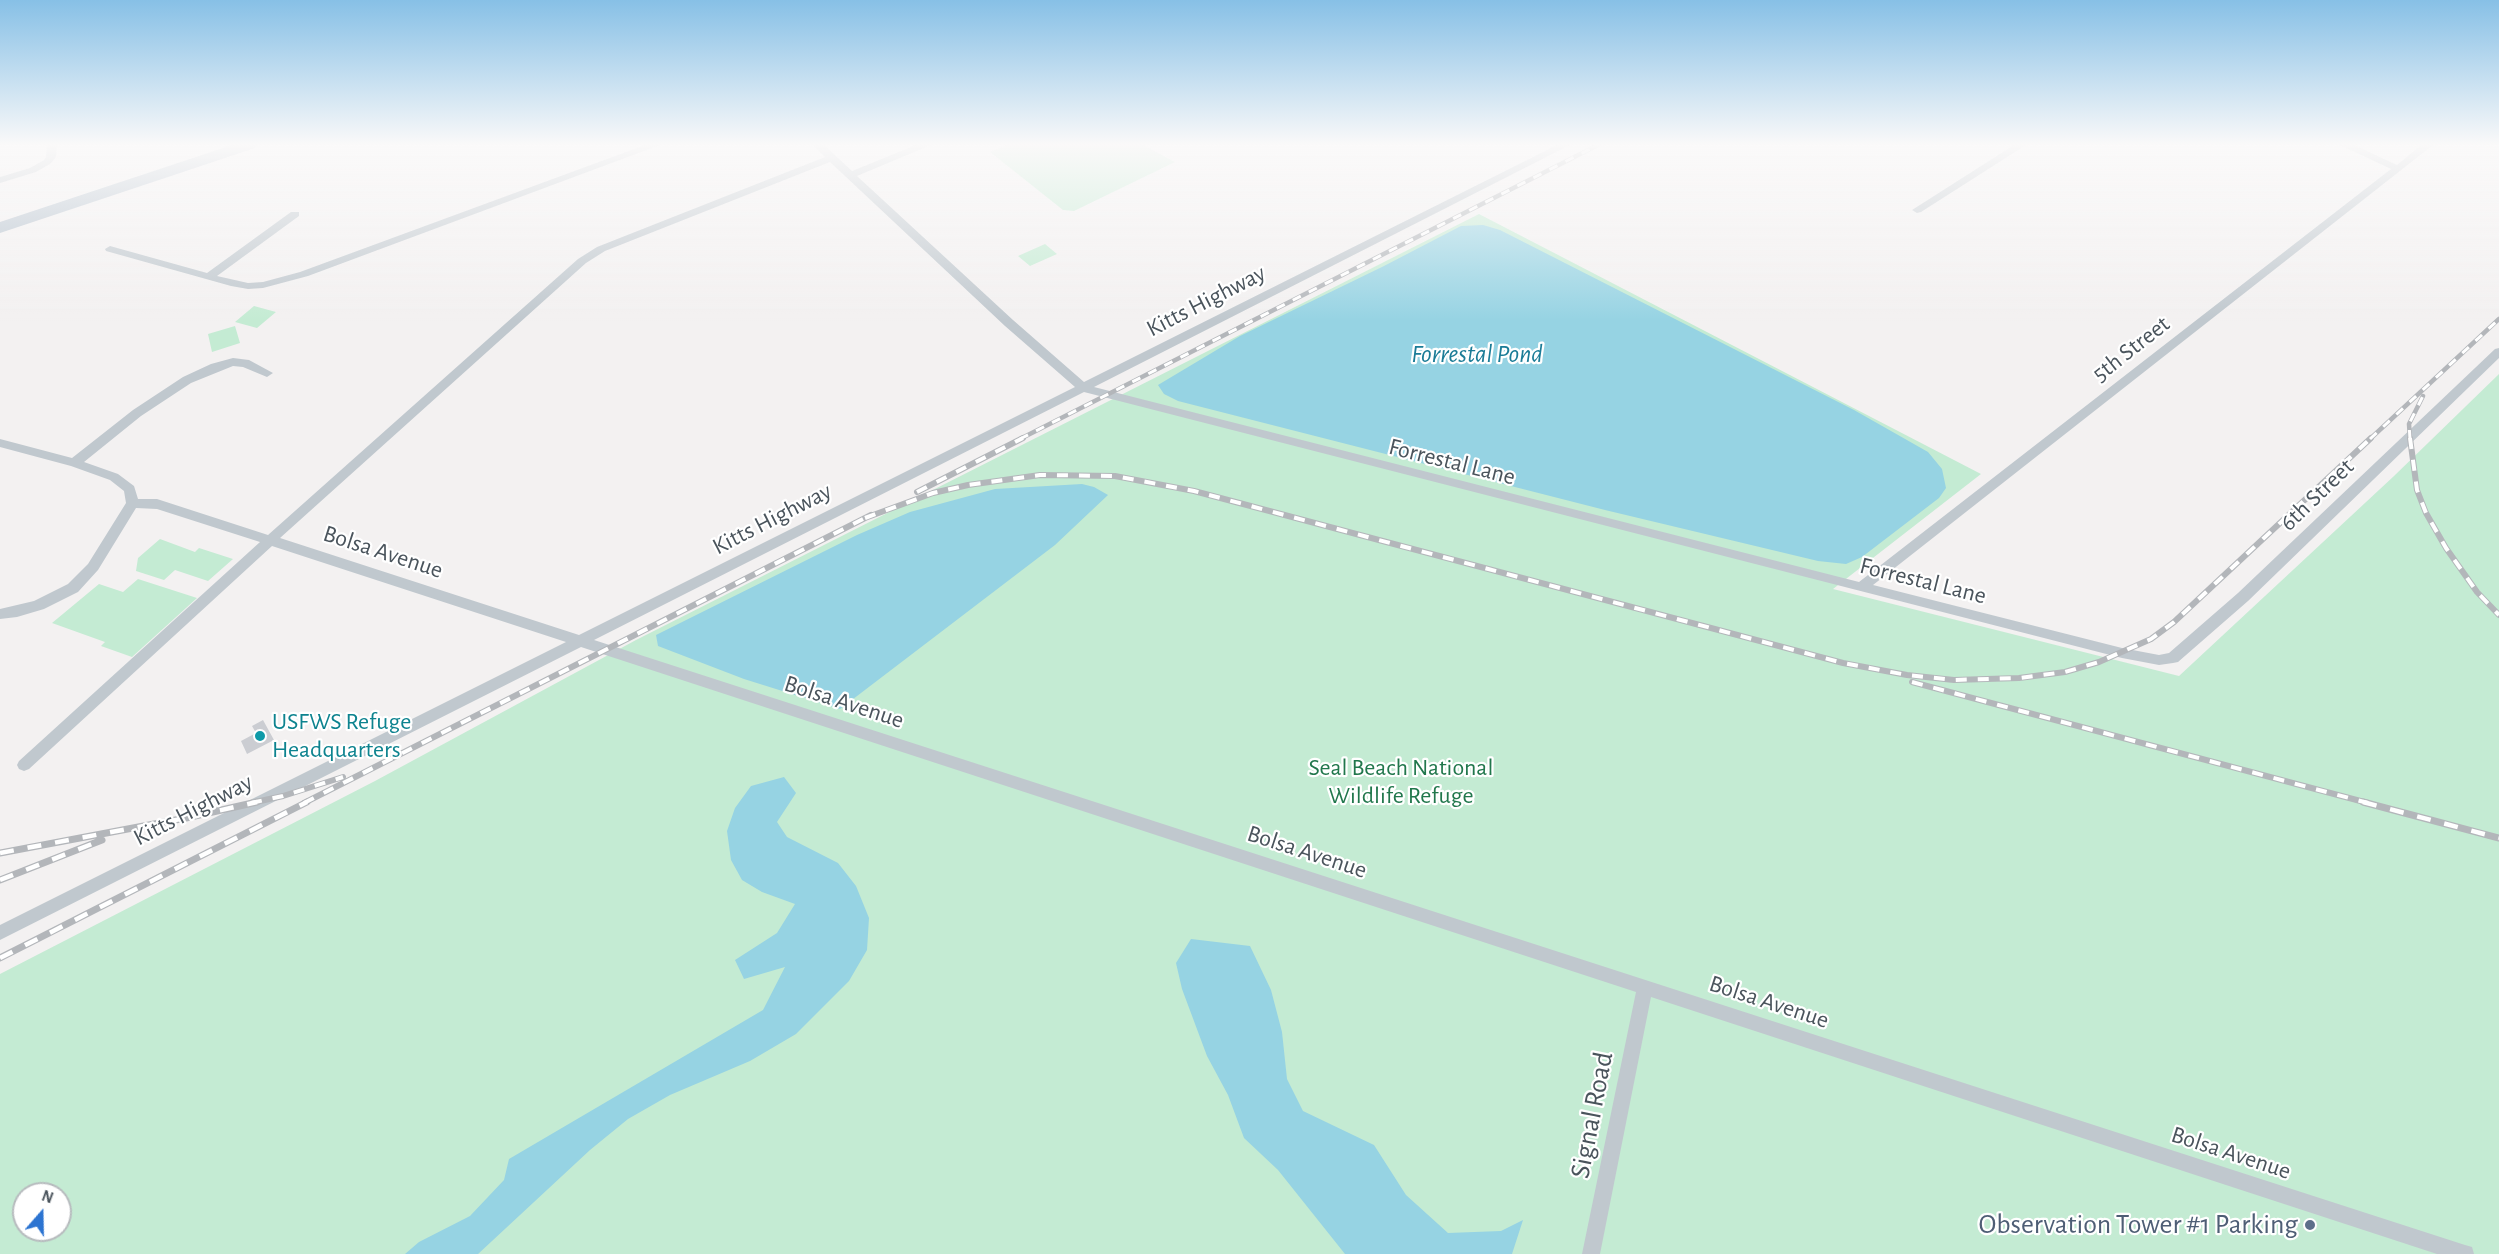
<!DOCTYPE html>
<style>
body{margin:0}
#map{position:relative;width:2499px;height:1254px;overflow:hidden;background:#f3f1f1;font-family:"Alegreya Sans",sans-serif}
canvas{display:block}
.north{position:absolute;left:12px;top:1182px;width:60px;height:60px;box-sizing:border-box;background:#fff;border:2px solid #b7bbbe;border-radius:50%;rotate:20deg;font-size:16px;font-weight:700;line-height:24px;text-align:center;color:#4a545c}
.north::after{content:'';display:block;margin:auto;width:21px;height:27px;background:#2c74d1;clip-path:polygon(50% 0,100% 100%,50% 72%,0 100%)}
</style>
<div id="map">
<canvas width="2499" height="1254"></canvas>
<div class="north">N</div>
</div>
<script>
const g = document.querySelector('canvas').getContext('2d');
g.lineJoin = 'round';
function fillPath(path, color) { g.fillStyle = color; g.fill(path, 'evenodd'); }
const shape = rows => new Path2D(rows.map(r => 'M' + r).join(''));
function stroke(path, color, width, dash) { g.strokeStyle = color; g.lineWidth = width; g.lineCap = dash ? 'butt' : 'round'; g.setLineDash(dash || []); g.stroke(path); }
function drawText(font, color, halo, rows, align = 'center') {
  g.font = font + ' "Alegreya Sans",sans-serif'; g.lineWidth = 4.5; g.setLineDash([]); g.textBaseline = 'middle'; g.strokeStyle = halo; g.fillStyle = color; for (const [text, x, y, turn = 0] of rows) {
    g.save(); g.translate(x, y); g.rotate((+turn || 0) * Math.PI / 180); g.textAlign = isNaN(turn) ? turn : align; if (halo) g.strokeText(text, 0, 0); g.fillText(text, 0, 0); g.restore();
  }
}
fillPath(shape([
 [1008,145,1143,145,1175,162,1074,211,1063,210,990,152],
 [1479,214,1981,474,1833,589,2179,676,2394,476,2499,374,2499,1254,0,1254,0,974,375,781,636,640],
 [24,1194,60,1194,60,1230,24,1230],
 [1045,244,1057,254,1030,266,1018,256],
 [254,306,276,312,257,328,235,322],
 [235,326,240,343,212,352,208,334],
 [160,539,195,552,199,548,233,559,208,581,175,570,164,580,136,571,138,558],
 [138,579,197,598,132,657,101,646,105,642,52,623,99,584,123,592]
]), '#c4ebd3');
fillPath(shape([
 [1483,225,1500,230,1854,410,1928,452,1942,469,1946,488,1939,498,1862,557,1846,564,1818,561,1605,510,1178,401,1164,394,1158,385,1240,336,1384,266,1461,226],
 [1082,484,1094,487,1108,495,1055,545,840,709,744,679,658,646,656,635,857,535,910,512,995,489],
 [784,777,796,793,777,822,787,837,838,863,856,886,869,918,867,950,849,981,796,1034,750,1061,670,1095,628,1119,590,1150,478,1254,405,1254,419,1242,470,1216,504,1180,509,1159,763,1010,785,967,744,979,735,960,777,933,795,904,762,892,742,880,731,860,727,831,735,808,751,786],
 [1191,939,1250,946,1271,990,1282,1032,1287,1079,1303,1111,1374,1145,1406,1195,1448,1233,1501,1231,1523,1220,1512,1254,1345,1254,1278,1170,1244,1138,1228,1095,1207,1056,1182,989,1176,963]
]), '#96d3e3');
fillPath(shape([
 [263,720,274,740,247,754,241,741,256,733,252,726]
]), '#cbcdd2');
fillPath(shape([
 [47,145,57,145,56,157,50,164,36,172,0,183,0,177,30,168,44,160,46,157,47,145],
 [645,145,660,145,308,276,263,288,248,289,231,286,106,251,105,249,110,246,207,273,291,212,299,212,299,216,217,276,248,283,263,282,300,272,645,145],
 [813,145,824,145,852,171,916,145,931,145,857,176,1013,320,1084,382,1557,145,1570,145,1094,387,1859,582,2391,169,2340,145,2354,145,2397,165,2421,145,2433,145,1873,585,2122,648,2159,655,2169,653,2238,593,2495,349,2499,348,2499,358,2248,601,2178,662,2173,663,2159,665,2122,658,1084,392,594,640,2465,1245,2472,1247,2474,1254,2437,1254,1651,997,1600,1254,1582,1254,1636,992,581,647,0,940,0,925,566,642,272,546,29,769,24,771,19,769,17,765,19,761,260,542,157,509,136,508,98,570,78,592,44,609,17,617,0,619,0,609,34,601,68,584,88,564,126,503,124,491,110,480,71,466,0,447,0,439,72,458,133,410,183,377,211,364,233,358,249,360,273,373,267,377,243,367,233,366,191,383,141,416,84,462,118,474,134,486,138,499,157,499,268,535,578,259,597,247,825,157,813,145],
 [830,162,1005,326,1075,387,579,635,280,538,586,263,605,251,830,162],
 [2014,145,2026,145,1921,212,1917,213,1912,210,2014,145]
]), '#c0c8ce');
fillPath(shape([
 [232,145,257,145,255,148,0,233,0,222,232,145]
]), '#b3c0cc');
const railFar2 = shape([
 [1020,439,1598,145],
 [2370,439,2499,319],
 [2410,439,2409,424,2423,396]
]);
const railFar1 = shape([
 [2410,438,2417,490,2426,513,2446,548,2477,592,2499,615],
 [917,492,1023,438],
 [865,518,933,493,968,485,1040,475,1115,476,1194,491,1843,663,1907,675,1954,680,2019,678,2065,672,2099,662,2151,639,2174,622,2371,438],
 [1912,682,2368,803],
 [251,803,283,796,343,777],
 [304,803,871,515]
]);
const rail = shape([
 [2363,802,2499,838],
 [0,853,186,818,257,802],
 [0,880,102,840],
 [0,958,307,802]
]);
stroke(railFar2, '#b3b6ba', 4.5);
stroke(railFar1, '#b3b6ba', 6);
stroke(rail, '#b3b6ba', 7);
stroke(railFar2, '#fff', 3, [9]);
stroke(railFar1, '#fff', 4, [11]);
stroke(rail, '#fff', 4.5, [14]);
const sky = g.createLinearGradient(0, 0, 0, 321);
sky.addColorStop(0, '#87c0e6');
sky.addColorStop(0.45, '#faf9f9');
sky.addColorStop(1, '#faf9f900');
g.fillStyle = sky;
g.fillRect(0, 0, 2499, 321);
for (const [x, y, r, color] of [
 [260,736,6,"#0f9aa8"],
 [2310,1225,6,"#5c6f8a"]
]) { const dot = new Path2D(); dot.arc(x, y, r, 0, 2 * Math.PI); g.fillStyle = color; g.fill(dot); stroke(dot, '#fff', 2); }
drawText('24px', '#4a545c', '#fff', [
 ["Kitts Highway",1206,301,-27],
 ["5th Street",2131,349,-38],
 ["Forrestal Lane",1452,462,14],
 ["6th Street",2317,495,-44],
 ["Kitts Highway",772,519,-27],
 ["Bolsa Avenue",383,552,18],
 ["Forrestal Lane",1923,581,14],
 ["Bolsa Avenue",844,702,18],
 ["Kitts Highway",193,810,-27],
 ["Bolsa Avenue",1307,852,18],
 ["Bolsa Avenue",1769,1002,18],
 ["Bolsa Avenue",2231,1153,18]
]);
drawText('24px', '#0d838f', '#fff', [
 ["USFWS Refuge",272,722],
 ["Headquarters",272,750]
], 'left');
drawText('24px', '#21774c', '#fff', [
 ["Seal Beach National",1401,768],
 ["Wildlife Refuge",1401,796]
]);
drawText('italic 26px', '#1b7c97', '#fff', [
 ["Forrestal Pond",1477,354]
]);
drawText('28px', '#4a545c', '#fff', [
 ["Signal Road",1592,1115,-79]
]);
drawText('28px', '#4e5e75', '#fff', [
 ["Observation Tower #1 Parking",2298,1225]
], 'right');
</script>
